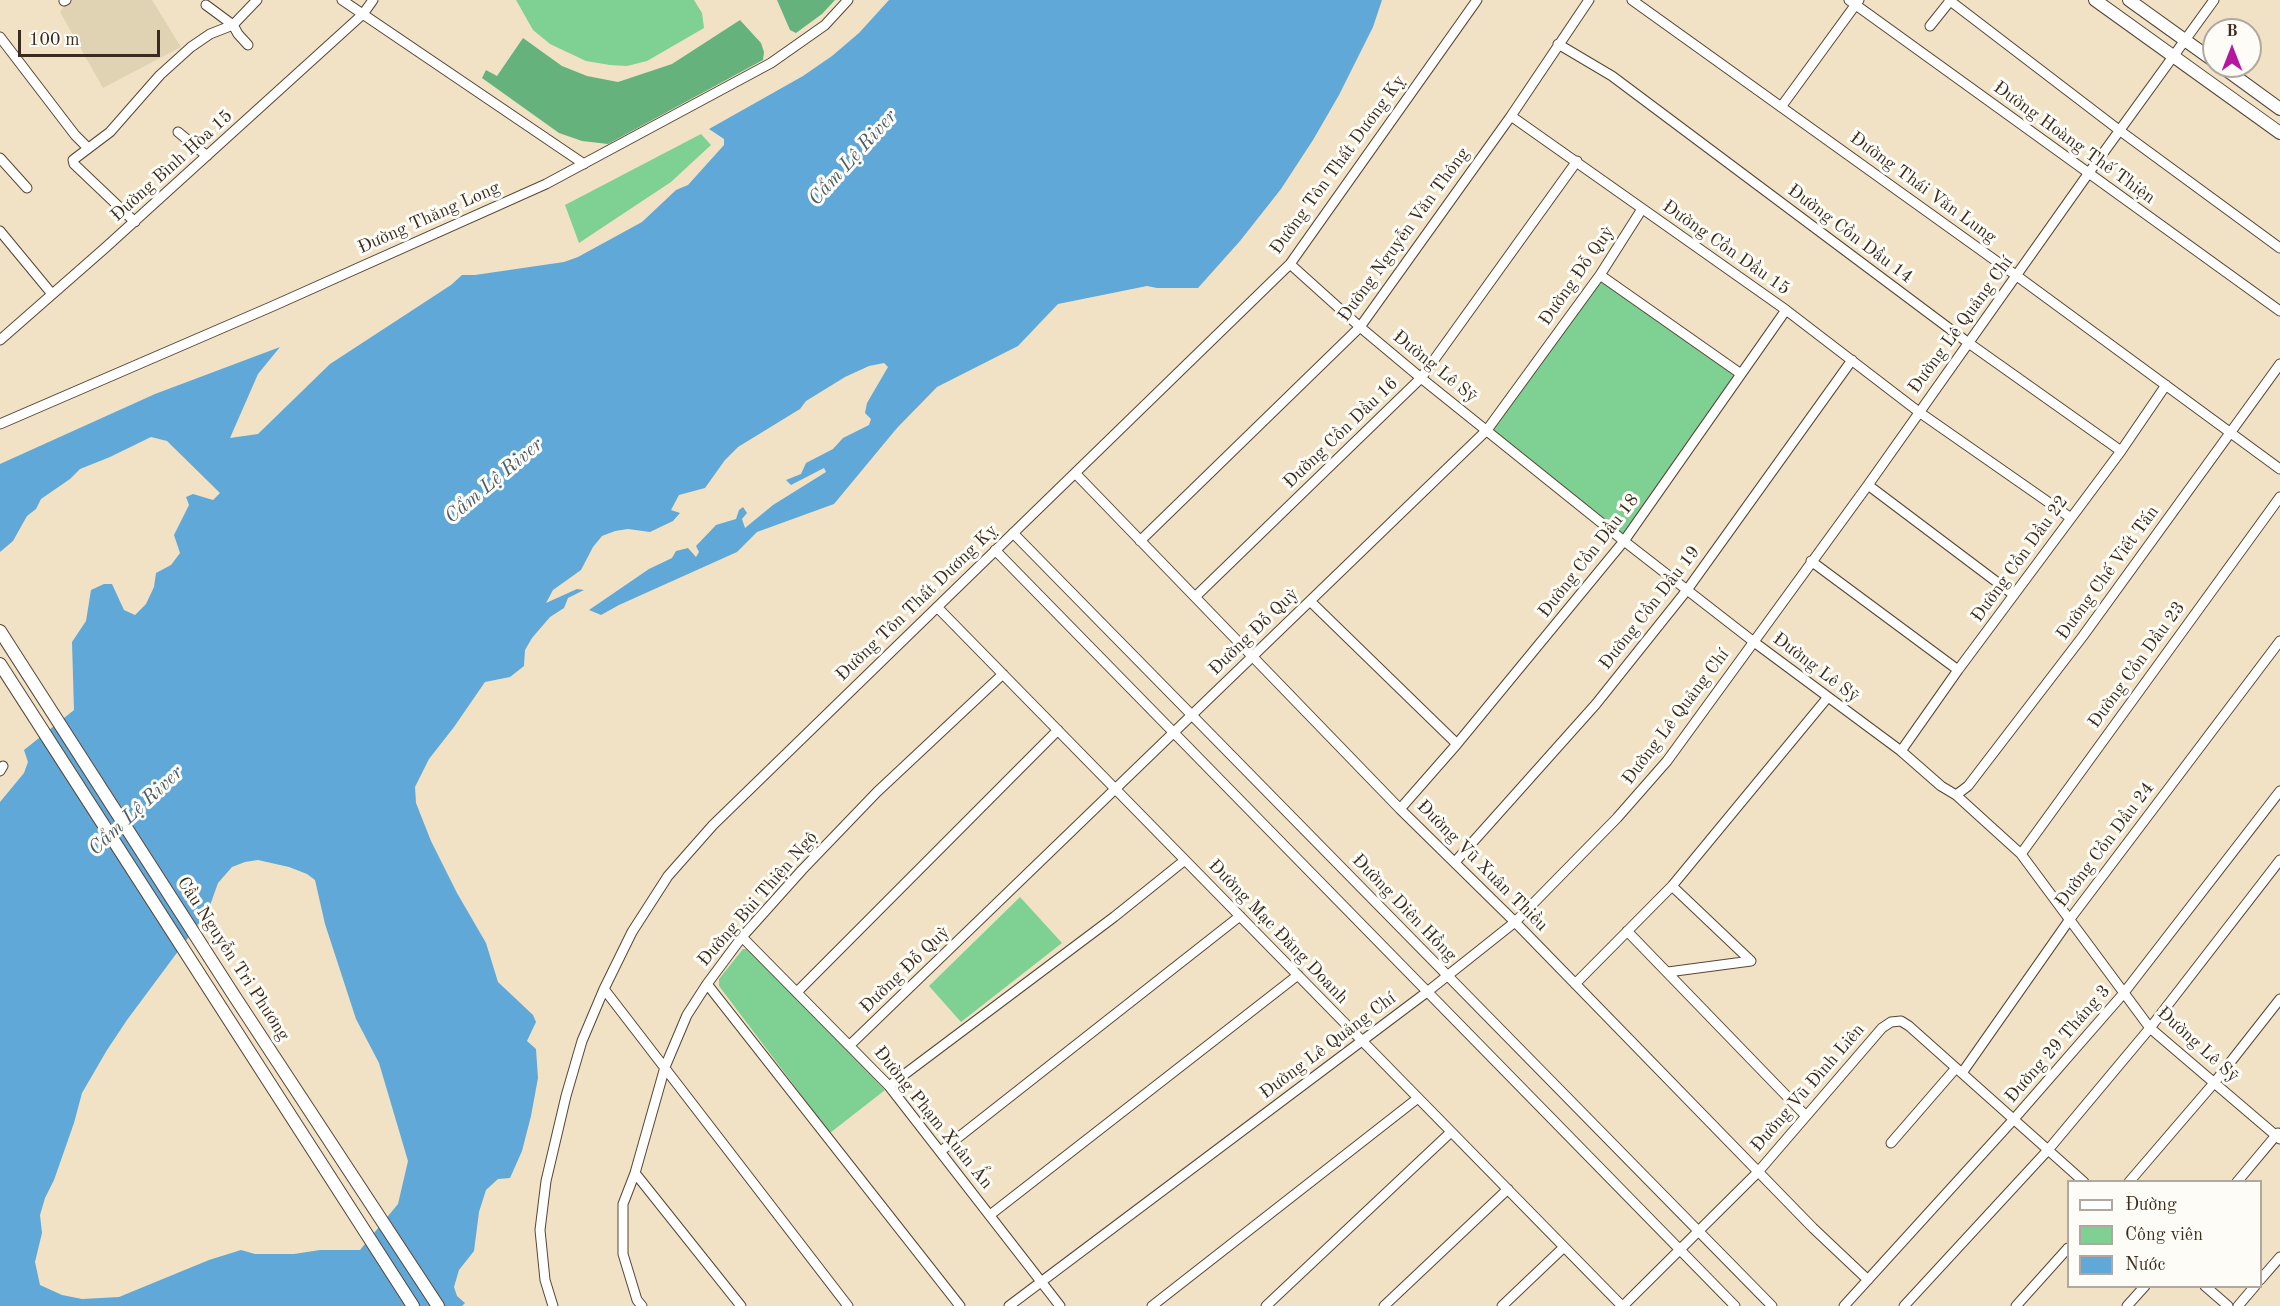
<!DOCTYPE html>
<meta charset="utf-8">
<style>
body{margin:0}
#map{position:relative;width:2280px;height:1306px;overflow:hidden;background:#f1e2c5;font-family:"Old Standard TT",serif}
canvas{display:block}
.legend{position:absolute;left:2067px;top:1180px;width:195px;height:108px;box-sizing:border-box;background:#fdfcf7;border:2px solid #afa8a0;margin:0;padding:8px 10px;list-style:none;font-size:18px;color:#3b2a1e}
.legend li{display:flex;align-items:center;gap:12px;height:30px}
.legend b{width:30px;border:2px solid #afa8a0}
.north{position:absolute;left:2202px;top:18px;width:60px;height:60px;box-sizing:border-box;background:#fdfcf7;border:2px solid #afa8a0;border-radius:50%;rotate:0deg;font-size:16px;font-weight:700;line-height:24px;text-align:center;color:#3b2a1e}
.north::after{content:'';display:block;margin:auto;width:21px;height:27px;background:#b5179e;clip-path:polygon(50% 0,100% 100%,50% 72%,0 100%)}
.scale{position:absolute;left:18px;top:30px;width:142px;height:27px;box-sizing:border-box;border:3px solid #3b2a1e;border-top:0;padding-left:8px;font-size:18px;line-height:21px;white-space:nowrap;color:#3b2a1e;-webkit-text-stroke:4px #fdfcf7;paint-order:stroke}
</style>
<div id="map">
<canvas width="2280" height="1306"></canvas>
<ul class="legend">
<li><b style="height:8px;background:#fff"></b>Đường</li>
<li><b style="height:16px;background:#7ed093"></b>Công viên</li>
<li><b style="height:16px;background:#60a8d7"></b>Nước</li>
</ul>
<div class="north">B</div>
<div class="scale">100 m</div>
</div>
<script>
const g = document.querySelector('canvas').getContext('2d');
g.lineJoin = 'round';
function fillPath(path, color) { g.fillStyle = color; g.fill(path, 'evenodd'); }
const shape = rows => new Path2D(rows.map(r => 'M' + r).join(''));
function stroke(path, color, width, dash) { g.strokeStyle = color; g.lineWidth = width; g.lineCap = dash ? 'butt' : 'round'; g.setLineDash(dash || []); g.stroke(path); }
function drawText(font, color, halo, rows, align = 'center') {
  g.font = font + ' "Old Standard TT",serif'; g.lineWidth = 6; g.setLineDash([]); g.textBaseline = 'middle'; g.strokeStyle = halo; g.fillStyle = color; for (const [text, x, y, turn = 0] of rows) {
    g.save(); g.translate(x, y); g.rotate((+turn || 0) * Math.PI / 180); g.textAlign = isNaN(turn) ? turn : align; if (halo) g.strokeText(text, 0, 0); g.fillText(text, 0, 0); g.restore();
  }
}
fillPath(shape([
 [69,0,152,0,181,47,103,88,60,12]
]), '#e0d3b4');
fillPath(shape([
 [516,0,694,0,702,13,704,28,647,61,627,66,610,65,586,61,550,44,533,30],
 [701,134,711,145,671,182,579,243,565,205],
 [1600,275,1741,374,1624,541,1487,430],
 [1020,897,1062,943,961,1022,929,986],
 [743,949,750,949,885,1090,830,1133,719,986,719,979]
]), '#7ed093');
fillPath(shape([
 [777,0,835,0,822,14,796,33,790,30],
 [740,20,761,43,764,52,763,60,608,144,582,141,559,133,482,78,486,70,497,76,523,38,562,66,587,76,618,82,672,64]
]), '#66b27d');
fillPath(shape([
 [889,0,1382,0,1373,27,1339,95,1313,140,1281,189,1240,241,1198,288,1157,288,1147,286,1058,304,1018,346,937,387,897,428,834,504,757,532,737,552,619,605,601,615,589,610,649,569,672,558,676,551,688,548,696,557,699,552,696,546,716,525,736,519,739,510,743,507,747,513,742,519,745,528,773,505,826,472,824,468,791,485,786,480,801,474,806,463,833,449,843,438,869,425,871,419,865,413,867,403,888,367,884,363,869,366,845,377,806,401,800,409,738,447,725,460,705,488,679,495,671,510,680,513,673,521,650,532,628,529,615,531,602,536,593,547,581,570,553,590,546,603,577,589,584,590,568,598,564,608,550,617,532,638,525,650,524,666,510,677,485,682,454,727,429,759,415,787,416,803,431,841,457,893,486,943,498,982,533,1015,536,1022,527,1041,536,1049,538,1078,531,1116,522,1151,510,1178,498,1179,486,1190,479,1212,474,1251,459,1270,454,1287,457,1296,465,1303,462,1306,0,1306,0,802,24,773,28,762,24,750,74,710,72,642,86,621,91,590,104,584,112,584,124,610,135,615,146,604,154,587,156,573,171,565,180,553,174,535,189,505,186,497,193,494,213,500,220,493,167,441,151,437,110,457,80,469,70,479,41,499,36,509,27,516,13,541,0,552,0,464,155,394,280,347,258,374,230,438,258,434,330,364,451,285,462,275,475,275,564,262,578,257,642,222,676,190,688,185,724,145,724,139,709,129,803,76,832,56,859,33],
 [258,860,289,867,307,874,315,880,325,924,356,1019,379,1063,408,1161,398,1204,360,1250,320,1250,294,1254,255,1254,241,1250,209,1260,119,1297,82,1299,62,1295,40,1285,35,1262,42,1233,40,1215,45,1198,54,1180,74,1123,82,1093,107,1050,127,1020,208,911,218,883,232,867,245,862]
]), '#60a8d7');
const minor = shape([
 [342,0,584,164],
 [1632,0,2017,276,2280,469],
 [1849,0,2280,311],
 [1949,0,2119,130,2280,248],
 [64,1,66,0],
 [1930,26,1950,1],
 [0,37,75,135,88,148],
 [1558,44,1612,76,1970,344,2121,451],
 [248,45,238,34,233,25,257,0],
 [1781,107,1859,0],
 [1511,116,1786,310,1919,412,2071,518],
 [178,132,207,156],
 [0,158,27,188],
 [135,222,74,164,73,160,110,132,160,75,191,47,210,34,233,25,206,5],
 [0,231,52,294],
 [1290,264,1360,327,1421,378,1624,541,1754,642,1901,751,1941,786,1956,795,2021,854,2150,1028,2280,1139],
 [1600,275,1741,374],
 [0,340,105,248,363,14,373,0],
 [0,424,273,306,546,184,771,63,825,25,848,0],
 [1075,473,1400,809,1515,922,1813,1228,1868,1280],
 [1868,485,2014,595],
 [1013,533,1772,1306],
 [1140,541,1360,327,1511,116,1589,0],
 [995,550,1735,1306],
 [1811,561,1958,670],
 [1195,597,1421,378,1577,161],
 [1310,601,1457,744],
 [937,607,1622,1306],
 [1901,751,1958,670,2121,451,2166,385],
 [0,771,3,766],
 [1956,795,1968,786,2083,636,2280,364],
 [1400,809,1457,744,1624,541,1786,310],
 [2021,854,2280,497],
 [1455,862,1596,704,1687,590,1852,360],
 [1627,931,1806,1116],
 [742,937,889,1086,1060,1306],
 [1668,972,1751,961,1672,886],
 [707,984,960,1306],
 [1575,984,1672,886,1828,697],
 [604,989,848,1306],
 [797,992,1058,730],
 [850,1045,1487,430,1600,275,1642,209],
 [1962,1073,2070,919,2280,641],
 [889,1086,1114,917,1185,860],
 [1891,1143,1956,1068],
 [941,1151,1240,916],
 [635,1173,741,1306],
 [2129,1182,2214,1083,2280,999],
 [2237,1182,2278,1133],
 [990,1215,1298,975],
 [2260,1280,2280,1257],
 [2205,1286,2228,1306],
 [553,1306,545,1280,540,1230,546,1181,566,1096,582,1041,604,989,632,932,668,876,713,825,1290,264,1477,0],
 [642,1306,637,1300,623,1254,623,1204,635,1173,665,1067,687,1015,707,984,742,937,802,870,877,792,1003,674],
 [1009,1306,1427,992,1515,922,1617,818,1667,761,1868,485,2088,174,2214,0],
 [1152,1306,1418,1098],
 [1266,1306,1451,1132],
 [1384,1306,1508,1189],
 [1502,1306,1564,1247],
 [1623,1306,1758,1172,1882,1028,1891,1022,1901,1021,1909,1026,2084,1182],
 [1844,1306,2014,1119,2123,994,2280,791],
 [1904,1306,2048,1150,2150,1028,2280,860],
 [2016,1306,2068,1248],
 [2127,1306,2145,1286],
 [2238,1306,2255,1286]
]);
const major = shape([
 [2095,0,2280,133],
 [2129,0,2214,61],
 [2221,66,2280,109],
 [0,631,233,994,438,1306],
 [0,664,413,1306]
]);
stroke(minor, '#564637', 11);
stroke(major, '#564637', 14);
stroke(minor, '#fff', 9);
stroke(major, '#fff', 12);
drawText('18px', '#3b2a1e', '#fdfcf7', [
 ["Đường Hoàng Thế Thiện",2074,143,36],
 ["Đường Tôn Thất Dương Kỵ",1338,165,-54],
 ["Đường Bình Hòa 15",172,166,-42],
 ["Đường Thái Văn Lung",1923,188,36],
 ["Đường Thăng Long",429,218,-24],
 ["Đường Cồn Dầu 14",1850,234,37],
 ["Đường Nguyễn Văn Thông",1404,235,-54],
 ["Đường Cồn Dầu 15",1726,248,35],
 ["Đường Đỗ Quỳ",1577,276,-55],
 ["Đường Lê Quảng Chí",1961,325,-54],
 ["Đường Lê Sỹ",1435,367,39],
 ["Đường Cồn Dầu 16",1341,433,-44],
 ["Đường Cồn Dầu 18",1589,556,-52],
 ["Đường Cồn Dầu 22",2020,559,-54],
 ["Đường Chế Viết Tấn",2108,573,-54],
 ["Đường Tôn Thất Dương Kỵ",917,603,-44],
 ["Đường Cồn Dầu 19",1650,608,-52],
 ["Đường Đỗ Quỳ",1254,632,-44],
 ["Đường Cồn Dầu 23",2137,665,-54],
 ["Đường Lê Sỹ",1816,668,37],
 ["Đường Lê Quảng Chí",1676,717,-53],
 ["Đường Cồn Dầu 24",2105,845,-53],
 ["Đường Vũ Xuân Thiều",1482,866,45],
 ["Đường Bùi Thiện Ngộ",758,899,-49],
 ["Đường Diên Hồng",1404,908,46],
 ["Đường Mạc Đăng Doanh",1278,932,46],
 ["Cầu Nguyễn Tri Phương",233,959,57],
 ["Đường Đỗ Quỳ",905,970,-44],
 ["Đường 29 Tháng 3",2058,1044,-49],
 ["Đường Lê Sỹ",2198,1045,42],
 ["Đường Lê Quảng Chí",1328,1046,-37],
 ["Đường Vũ Đình Liên",1808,1088,-49],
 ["Đường Phạm Xuân Ẩn",933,1118,51]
]);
drawText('italic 20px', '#4a5c68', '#fdfcf7', [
 ["Cẩm Lệ River",853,158,-48],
 ["Cẩm Lệ River",494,481,-40],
 ["Cẩm Lệ River",136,811,-43]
]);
</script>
